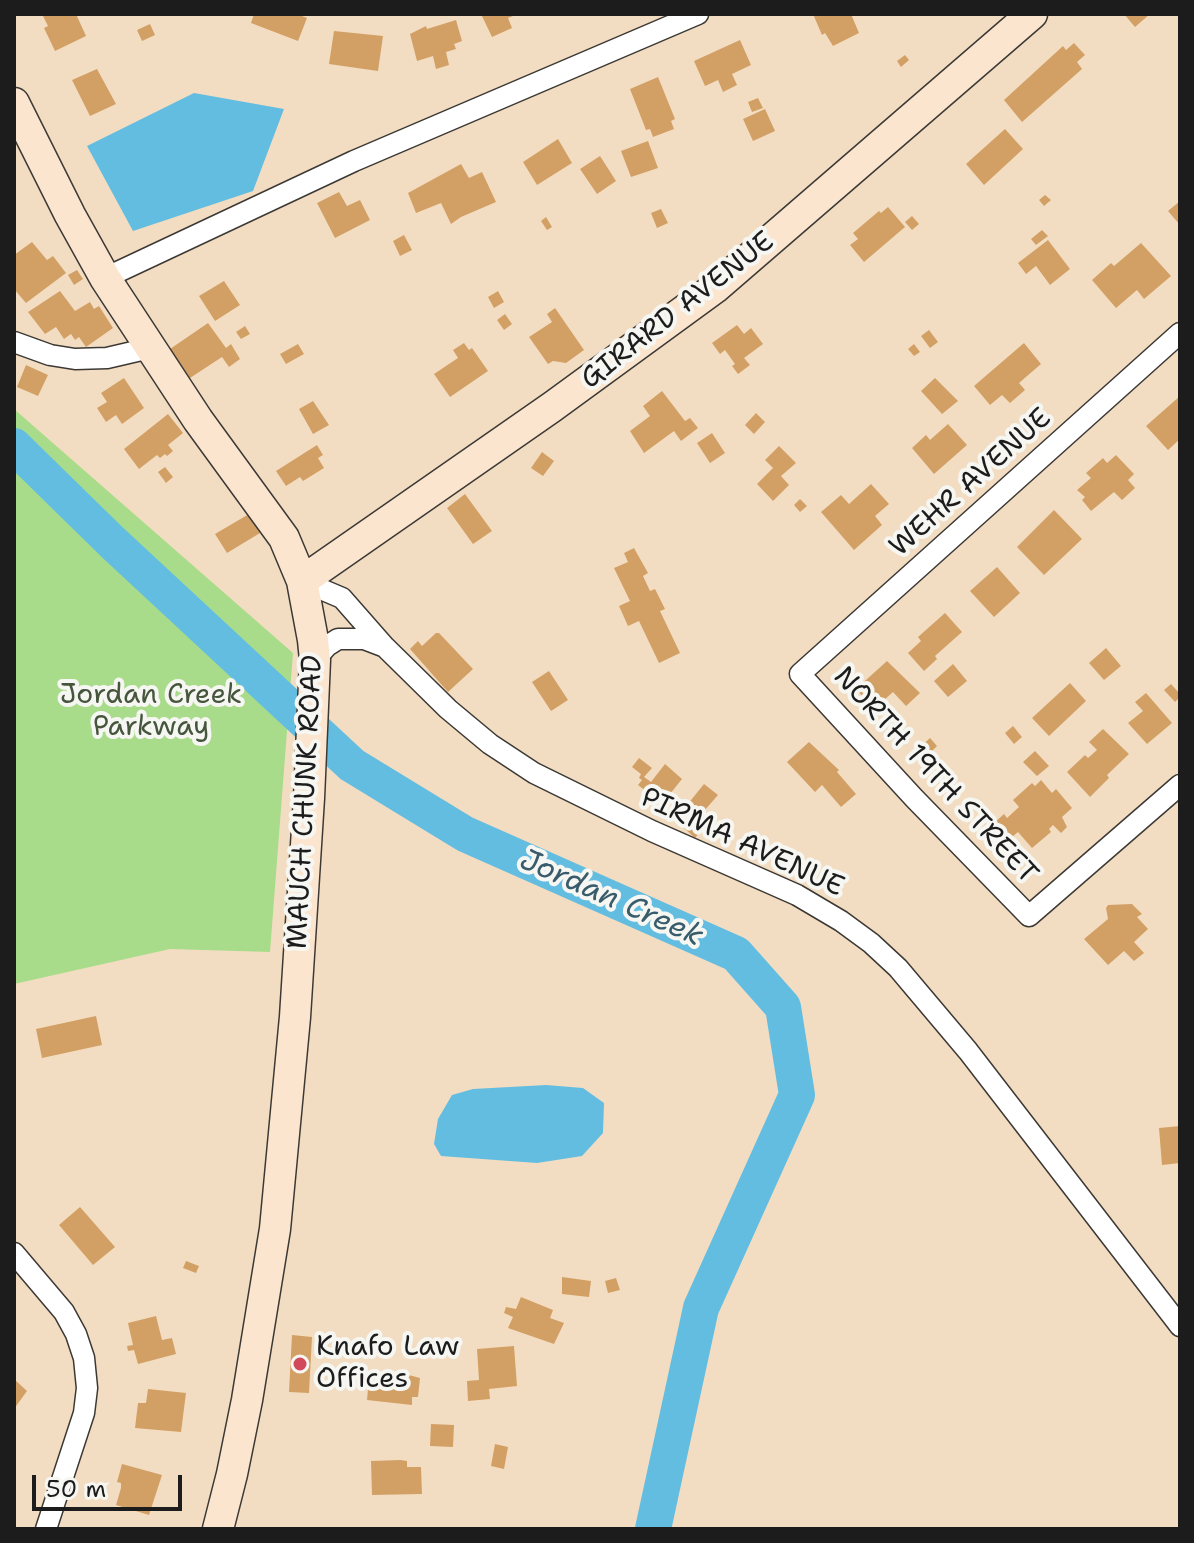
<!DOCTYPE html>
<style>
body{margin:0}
#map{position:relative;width:1194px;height:1543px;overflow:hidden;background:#f3ddc2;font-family:"Shantell Sans",sans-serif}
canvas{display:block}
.frame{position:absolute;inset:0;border:16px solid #1c1c1c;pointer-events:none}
.scale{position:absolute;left:32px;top:1475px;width:150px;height:36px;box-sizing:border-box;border:4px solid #1c1c1c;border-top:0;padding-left:10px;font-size:24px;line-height:28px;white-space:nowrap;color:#1c1c1c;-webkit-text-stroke:6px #f6f6f2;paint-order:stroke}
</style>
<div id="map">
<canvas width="1194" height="1543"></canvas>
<div class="frame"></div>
<div class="scale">50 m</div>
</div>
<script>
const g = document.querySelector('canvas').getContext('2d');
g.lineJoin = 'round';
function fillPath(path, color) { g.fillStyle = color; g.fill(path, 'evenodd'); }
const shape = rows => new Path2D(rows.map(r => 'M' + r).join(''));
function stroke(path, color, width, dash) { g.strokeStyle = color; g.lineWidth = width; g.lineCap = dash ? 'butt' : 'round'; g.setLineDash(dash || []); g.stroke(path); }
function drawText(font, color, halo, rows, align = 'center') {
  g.font = font + ' "Shantell Sans",sans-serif'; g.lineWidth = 8; g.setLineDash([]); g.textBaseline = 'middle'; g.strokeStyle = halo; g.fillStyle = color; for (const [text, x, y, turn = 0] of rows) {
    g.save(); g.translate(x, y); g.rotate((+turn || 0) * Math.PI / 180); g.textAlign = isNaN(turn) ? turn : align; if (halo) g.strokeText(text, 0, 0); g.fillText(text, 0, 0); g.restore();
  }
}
fillPath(shape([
 [14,409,293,653,270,952,170,949,14,984]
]), '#a9dc8a');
fillPath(shape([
 [194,93,284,109,253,191,133,231,87,146],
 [546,1085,583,1088,604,1103,603,1133,582,1156,537,1163,441,1156,434,1144,438,1119,452,1095,473,1089]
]), '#63bde1');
stroke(shape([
 [14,446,112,542,352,765,465,834,736,954,783,1007,797,1095,701,1308,653,1529]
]), '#63bde1', 36);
fillPath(shape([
 [42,14,76,14,86,36,55,51,44,28,48,26],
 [254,14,297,14,307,18,298,41,251,23],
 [481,14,518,14,508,18,512,28,492,37],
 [813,14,851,14,859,33,833,46,825,33,822,35],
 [1124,14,1150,14,1135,27],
 [456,20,462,41,454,44,456,49,446,52,449,65,436,69,433,56,417,61,410,34,426,26,427,29],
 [150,24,155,35,142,41,137,30],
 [334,31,383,36,378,71,329,64],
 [740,40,751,65,732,74,737,85,723,92,718,80,705,86,694,61],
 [1074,43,1085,55,1077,62,1082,69,1022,122,1004,100,1063,46,1066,50],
 [905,55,909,60,901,67,897,61],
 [97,69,116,104,90,116,72,80],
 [658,77,675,119,671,121,674,129,653,137,650,129,646,130,630,89],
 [758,98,763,108,752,112,748,102],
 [765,109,775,131,753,141,743,119],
 [1005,129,1023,149,984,185,966,164],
 [558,139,572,163,537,185,523,162],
 [648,141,658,168,631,177,621,151],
 [600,156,616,181,597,194,580,169],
 [461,164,469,178,482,172,496,202,461,217,451,224,441,203,416,213,408,193],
 [339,192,347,206,360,200,370,220,335,238,317,203],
 [1045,195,1051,200,1044,206,1039,200],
 [1180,201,1180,225,1168,211],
 [888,207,905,227,864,262,850,245,858,239,853,233,879,211,881,213],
 [661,209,668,223,657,228,651,213],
 [912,216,919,224,912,230,905,222],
 [546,217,552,227,547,230,541,221],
 [1042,230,1048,236,1036,245,1031,239],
 [404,235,412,250,400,256,393,241],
 [1048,240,1070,269,1050,285,1036,266,1026,274,1018,263],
 [32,242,47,260,53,256,66,273,26,303,14,289,14,263,16,261,14,255],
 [1141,243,1171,276,1144,299,1137,290,1116,308,1092,280,1111,263,1114,266],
 [77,270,83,279,74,285,68,275],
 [224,281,240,305,215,321,199,296],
 [60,291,75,311,90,302,94,309,99,306,113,328,86,347,79,337,75,340,71,334,64,339,56,327,45,334,28,312],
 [498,291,504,302,494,308,488,297],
 [555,308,584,350,566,363,553,361,548,364,529,337,552,322,547,314],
 [505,314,512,324,504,330,497,320],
 [208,323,226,348,231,344,240,359,229,367,222,357,190,378,170,349],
 [737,325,744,334,751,328,763,344,744,358,750,365,738,374,732,366,735,364,725,350,720,354,712,343],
 [245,326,250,334,241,339,236,332],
 [929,330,938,342,930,348,921,336],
 [464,343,469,350,472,348,488,371,450,397,434,374,458,358,453,350],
 [1024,343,1041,364,1019,383,1025,390,1010,403,1002,395,990,405,974,386],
 [298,344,304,354,286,364,280,354],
 [914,344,920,352,914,356,908,349],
 [26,365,48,375,38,396,17,387],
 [124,378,144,408,122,424,116,415,106,422,97,408,107,402,101,393],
 [935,378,958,401,942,414,921,391],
 [662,391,685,421,690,418,698,428,681,441,674,431,644,453,630,431,650,416,643,406],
 [1180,396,1180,439,1168,450,1146,426],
 [313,401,329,425,313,434,299,409],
 [756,413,765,422,754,434,745,425],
 [168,414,183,433,168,445,173,451,167,456,165,454,160,458,157,455,139,469,124,449],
 [948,424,967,445,934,474,912,448,926,435,930,440],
 [712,433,725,453,710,463,697,443],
 [317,445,323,455,318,458,324,468,303,481,300,477,286,486,276,471],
 [779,446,796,463,781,476,789,485,773,501,757,484,773,468,765,460],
 [542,452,554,461,543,476,531,468],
 [1116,455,1134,474,1128,480,1135,488,1122,500,1114,492,1091,511,1082,500,1085,497,1077,490,1091,478,1086,473,1103,458,1107,463],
 [165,467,173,477,166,483,158,472],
 [871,484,889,504,875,516,882,525,854,550,821,512,841,495,849,504],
 [465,494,492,531,473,544,447,508],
 [800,499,807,506,800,512,794,505],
 [1054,510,1082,539,1044,575,1017,547],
 [249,514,260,533,227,553,215,534],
 [634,548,648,573,643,576,650,591,655,589,665,609,660,611,680,653,659,663,639,621,628,626,619,606,630,601,614,568,628,562,624,553],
 [997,567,1020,593,994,617,970,591],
 [945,613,962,632,935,656,937,659,924,671,908,653,921,641,918,637],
 [436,633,439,633,473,669,448,692,410,649,418,641,422,646],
 [1106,648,1121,666,1104,680,1089,663],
 [887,661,920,693,906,706,893,692,874,709,856,689],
 [953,664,967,681,948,697,934,681],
 [549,671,568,700,551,711,532,682],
 [1070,683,1086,701,1049,736,1032,718],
 [1171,684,1180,694,1180,697,1175,702,1164,690],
 [1146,693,1172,723,1147,744,1128,723,1143,711,1135,702],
 [1013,726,1022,737,1014,744,1005,733],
 [1103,729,1129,754,1107,775,1109,778,1090,797,1067,772,1085,755,1088,758,1097,750,1089,742],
 [930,738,937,746,923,760,915,752],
 [809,742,839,770,837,772,856,794,841,807,822,785,815,792,787,762],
 [1035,751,1049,766,1037,776,1023,762],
 [639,758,652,768,644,777,651,782,665,764,682,779,662,804,638,785,642,780,639,778,641,774,632,767],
 [1041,780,1052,793,1056,789,1072,808,1062,817,1067,827,1061,833,1053,825,1049,829,1051,832,1032,848,1018,832,1011,838,1005,832,1002,835,993,824,1004,814,1007,818,1019,807,1013,800,1032,783,1035,786],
 [704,784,718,795,697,819,705,826,695,838,684,828,693,817,683,810],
 [1132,904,1142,914,1137,917,1148,929,1134,942,1144,953,1134,961,1124,951,1108,965,1084,939,1108,919,1106,908,1108,905],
 [96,1016,102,1045,42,1058,36,1029],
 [1180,1126,1180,1163,1162,1165,1159,1128],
 [80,1207,115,1247,93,1265,59,1225],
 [186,1261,199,1266,196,1273,183,1268],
 [562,1277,591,1281,589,1297,562,1294],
 [616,1278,620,1290,608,1293,605,1281],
 [521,1297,553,1310,550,1318,564,1323,554,1344,508,1328,513,1317,504,1313,506,1307,516,1309],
 [156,1316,162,1340,172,1338,176,1354,138,1364,134,1350,128,1351,127,1346,133,1345,128,1323],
 [292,1335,312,1337,309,1393,289,1392],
 [514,1346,517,1386,489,1389,490,1399,468,1401,467,1381,479,1380,477,1349],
 [405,1374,420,1378,418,1397,412,1397,412,1405,367,1400,369,1378,404,1380],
 [14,1379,27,1391,14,1409],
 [148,1389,186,1393,181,1432,135,1428,138,1403,146,1403],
 [431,1424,454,1425,453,1447,430,1446],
 [495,1444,508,1447,504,1469,491,1466],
 [400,1460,407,1461,407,1467,421,1467,422,1494,372,1495,371,1461],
 [122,1464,162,1475,149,1515,116,1505,121,1488,121,1483,117,1482]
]), '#d2a064');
const street = shape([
 [105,278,354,161,698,14],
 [1180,333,800,674,914,798,1029,916,1180,785],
 [14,342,50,355,75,359,107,358,150,348],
 [302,581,342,598,385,647,448,709,490,744,534,773,652,831,797,895,841,921,871,943,898,968,968,1051,1180,1326],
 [315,660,327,646,338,639,364,639,385,647],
 [14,1253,64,1312,76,1334,84,1358,87,1388,84,1413,46,1529]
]);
const secondary = shape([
 [14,103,70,215,105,278,198,420,284,538,302,581,313,640,315,660,309,798,295,1017,275,1229,247,1400,232,1474,218,1529],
 [302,581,552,407,715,288,1032,14]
]);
stroke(street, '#3c3935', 23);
stroke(secondary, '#3c3935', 33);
stroke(street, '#fff', 20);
stroke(secondary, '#fbe5cf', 30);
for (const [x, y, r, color] of [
 [300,1364,8,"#d1495b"]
]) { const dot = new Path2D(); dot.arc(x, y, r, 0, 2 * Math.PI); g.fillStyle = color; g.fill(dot); stroke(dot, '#f6f6f2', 3); }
drawText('28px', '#1c1c1c', '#f6f6f2', [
 ["GIRARD AVENUE",678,311,-38],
 ["WEHR AVENUE",971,483,-42],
 ["NORTH 19TH STREET",935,776,47],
 ["MAUCH CHUNK ROAD",306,802,-87],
 ["PIRMA AVENUE",742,843,25]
]);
drawText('28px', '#46563d', '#f6f6f2', [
 ["Jordan Creek",151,696],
 ["Parkway",151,728]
]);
drawText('28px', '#1c1c1c', '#f6f6f2', [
 ["Knafo Law",316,1348],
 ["Offices",316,1380]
], 'left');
drawText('italic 30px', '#385c6b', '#f6f6f2', [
 ["Jordan Creek",611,899,24]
]);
</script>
